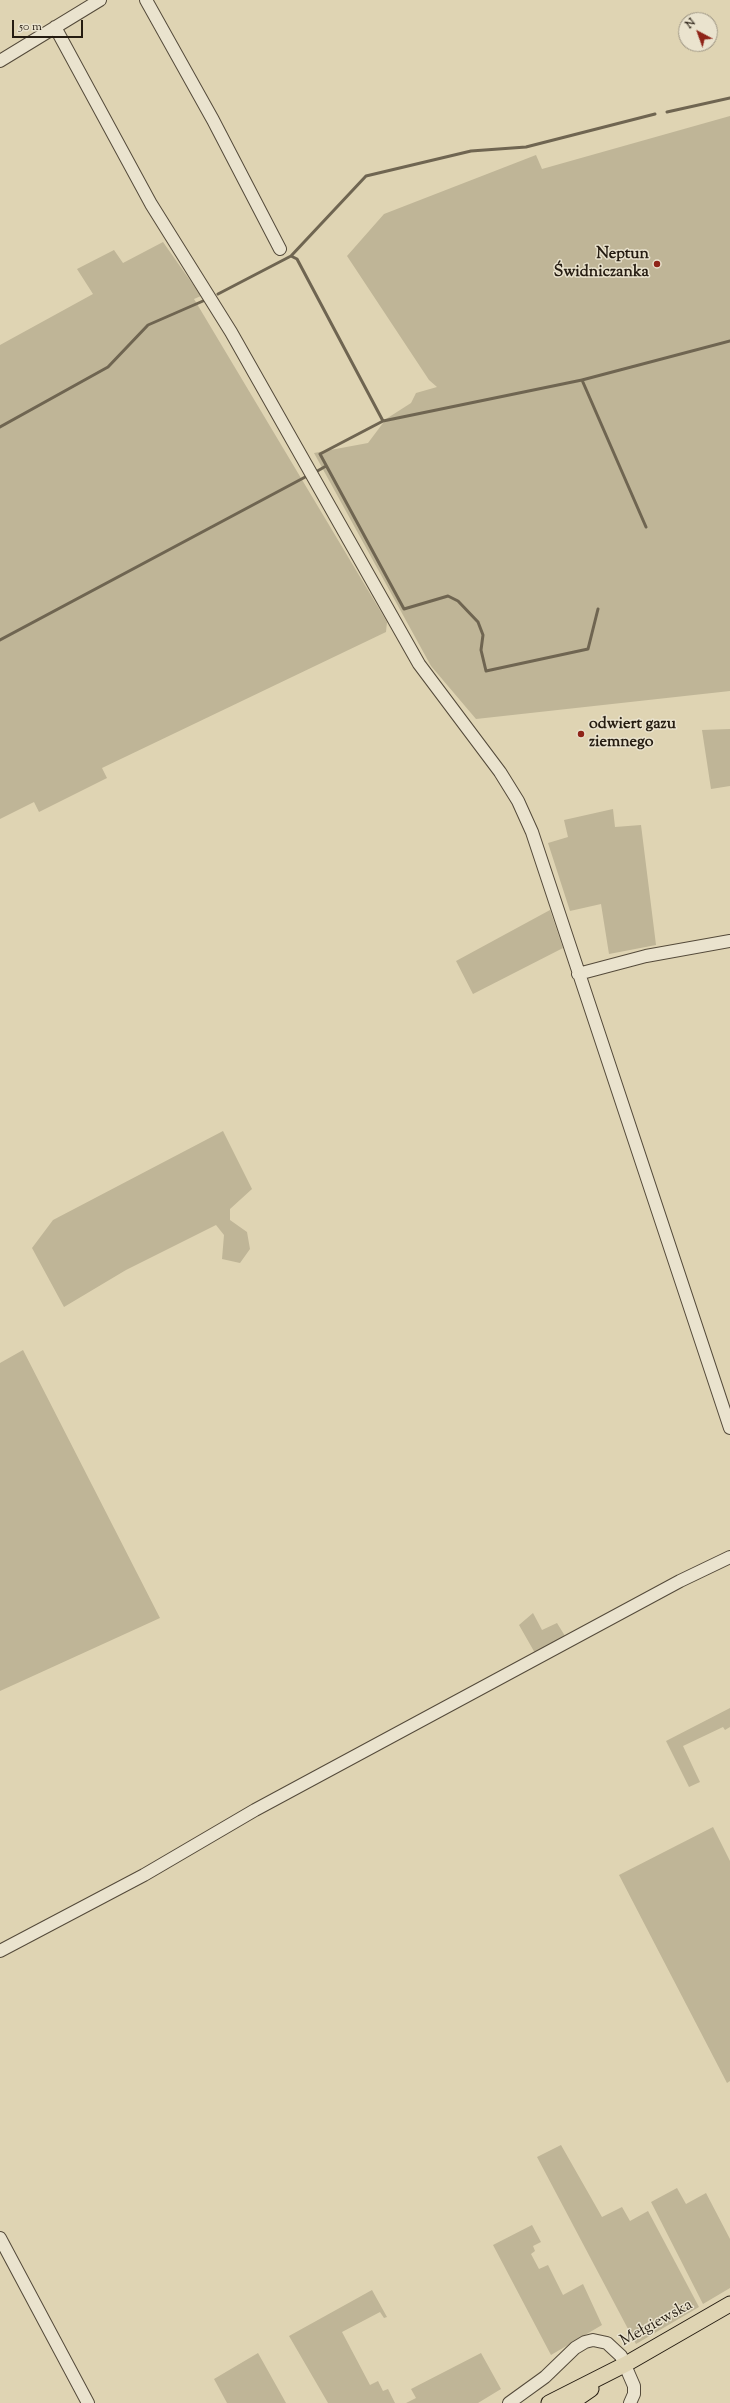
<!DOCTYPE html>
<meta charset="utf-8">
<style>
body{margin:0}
#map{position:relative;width:730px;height:2403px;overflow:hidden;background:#dfd4b3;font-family:"Sorts Mill Goudy",serif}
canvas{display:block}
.north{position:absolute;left:678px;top:12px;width:40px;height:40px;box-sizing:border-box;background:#eae3ce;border:1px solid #9b9382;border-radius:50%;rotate:319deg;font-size:11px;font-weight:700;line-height:16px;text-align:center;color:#251c11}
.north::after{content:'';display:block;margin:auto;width:14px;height:18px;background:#8f2418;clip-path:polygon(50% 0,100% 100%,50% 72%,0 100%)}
.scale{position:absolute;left:12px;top:20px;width:71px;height:18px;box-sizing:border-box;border:2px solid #251c11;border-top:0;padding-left:5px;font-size:12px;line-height:14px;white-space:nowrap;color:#251c11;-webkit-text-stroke:3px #eae3ce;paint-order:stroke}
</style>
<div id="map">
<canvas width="730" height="2403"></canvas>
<div class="north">N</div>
<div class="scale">50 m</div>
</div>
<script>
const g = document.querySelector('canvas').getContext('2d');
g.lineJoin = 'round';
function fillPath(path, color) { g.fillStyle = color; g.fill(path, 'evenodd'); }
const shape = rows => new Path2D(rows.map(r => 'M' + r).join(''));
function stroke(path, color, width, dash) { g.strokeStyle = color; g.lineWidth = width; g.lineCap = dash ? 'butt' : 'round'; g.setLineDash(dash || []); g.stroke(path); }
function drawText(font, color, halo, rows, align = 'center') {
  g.font = font + ' "Sorts Mill Goudy",serif'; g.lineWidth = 3; g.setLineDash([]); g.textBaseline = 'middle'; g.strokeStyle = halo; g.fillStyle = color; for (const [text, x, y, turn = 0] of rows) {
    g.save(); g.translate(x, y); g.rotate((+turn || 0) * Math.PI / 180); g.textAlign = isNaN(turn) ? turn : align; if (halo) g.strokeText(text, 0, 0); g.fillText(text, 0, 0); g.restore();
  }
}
fillPath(shape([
 [730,116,730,691,476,719,431,666,314,453,368,443,386,419,411,403,416,393,437,387,429,380,347,256,384,214,536,155,542,169],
 [163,242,201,296,194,299,387,622,386,632,102,768,107,778,39,812,34,802,0,819,0,345,93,294,77,269,114,250,123,263],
 [730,729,730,786,711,789,702,730],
 [613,809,615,827,641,825,656,945,609,954,601,904,570,911,548,843,568,837,564,820],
 [550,910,563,948,473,994,456,961],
 [223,1131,252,1189,230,1209,230,1220,247,1232,250,1249,240,1263,222,1259,224,1235,216,1225,126,1270,64,1307,32,1248,53,1220],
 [23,1350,160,1618,0,1691,0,1363],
 [533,1613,542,1630,557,1623,565,1636,535,1653,519,1625],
 [730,1708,730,1727,725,1730,723,1727,683,1746,700,1782,689,1787,666,1741],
 [713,1827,730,1861,730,2081,727,2083,619,1875],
 [561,2145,602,2217,622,2207,630,2221,648,2211,699,2307,636,2344,537,2157],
 [677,2188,686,2204,706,2193,730,2239,730,2288,703,2304,651,2202],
 [532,2225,541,2242,533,2246,535,2251,531,2254,539,2269,548,2265,563,2295,583,2284,602,2325,551,2355,493,2245],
 [372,2290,387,2317,384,2318,380,2312,342,2332,370,2385,378,2381,383,2391,388,2389,395,2403,328,2403,289,2336],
 [258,2353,286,2403,227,2403,214,2379],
 [481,2353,501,2389,478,2403,406,2403,416,2398,411,2389]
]), '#bfb597');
stroke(shape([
 [667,112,730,98],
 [218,294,291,256],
 [582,380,646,527],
 [383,421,297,259,291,256,366,176,471,151,526,147,655,114],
 [0,427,108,367,148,325,203,301],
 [314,473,326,466],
 [598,609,588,649,486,671,481,650,483,635,478,622,458,601,448,596,404,609,320,454,383,421,582,380,730,341],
 [0,640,309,475]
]), '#6f6551', 3);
const minor = shape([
 [146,0,213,120,280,249],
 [55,27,151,204,231,332,419,664,500,772,518,801,532,832,730,1428],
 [0,61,100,0],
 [578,974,646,956,730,941],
 [0,1951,144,1875,255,1810,680,1581,730,1557],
 [0,2238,88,2403],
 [509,2403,545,2377,575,2348,585,2342,593,2340,607,2343,621,2356,634,2386,634,2394,630,2403]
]);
const major = shape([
 [549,2403,626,2364,730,2304],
 [571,2403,591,2389]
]);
stroke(minor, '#544a3a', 14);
stroke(major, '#251c11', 17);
stroke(minor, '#eae3ce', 12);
stroke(major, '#dfd4b3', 15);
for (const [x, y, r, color] of [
 [657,264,4,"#8f2418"],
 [581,734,4,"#8f2418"]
]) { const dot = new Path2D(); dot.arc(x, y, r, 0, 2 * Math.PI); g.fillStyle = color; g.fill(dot); stroke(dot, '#eae3ce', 1.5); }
drawText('bold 16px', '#251c11', '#eae3ce', [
 ["Neptun",649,255],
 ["Świdniczanka",649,273],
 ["odwiert gazu",589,725,"left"],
 ["ziemnego",589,743,"left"]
], 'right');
drawText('16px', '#251c11', '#eae3ce', [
 ["Mełgiewska",657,2324,-29]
]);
</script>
